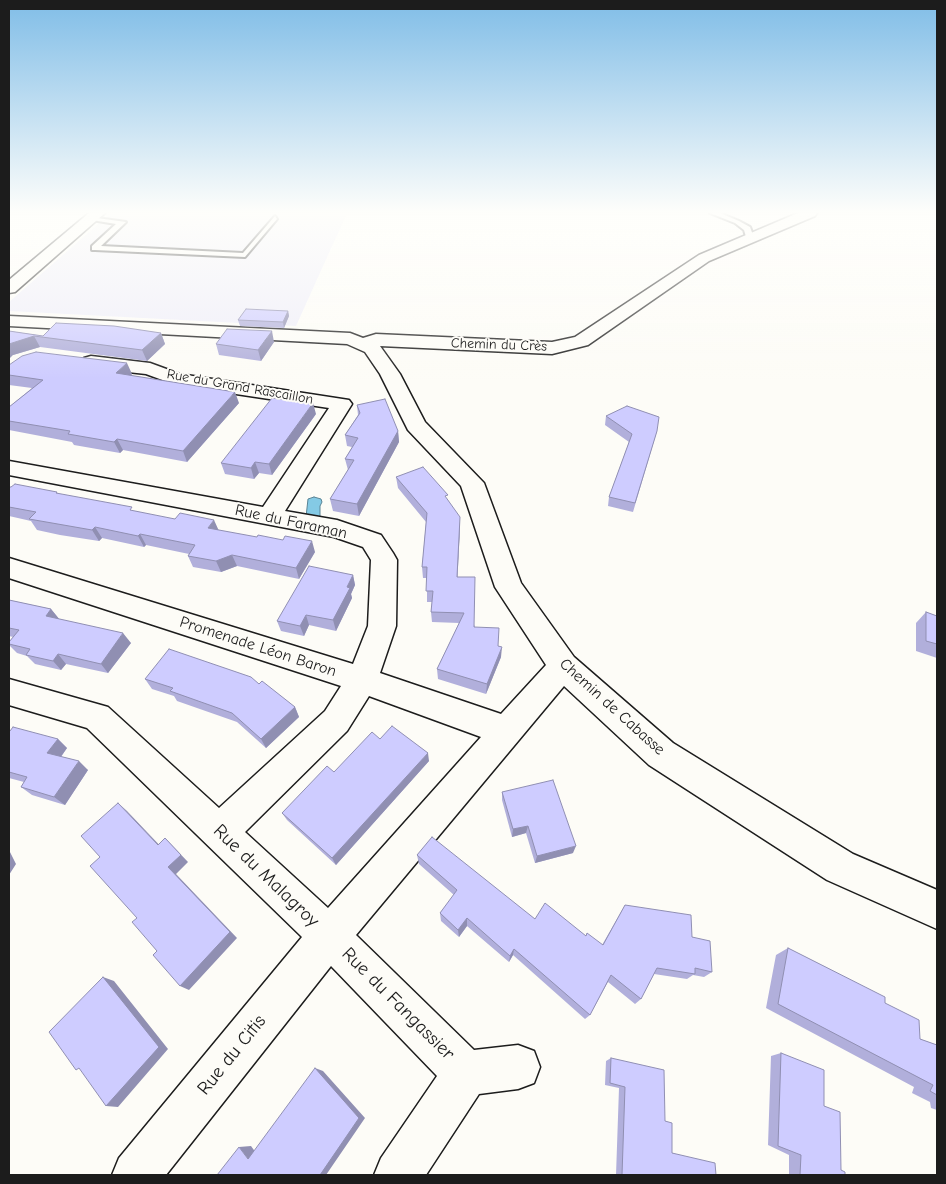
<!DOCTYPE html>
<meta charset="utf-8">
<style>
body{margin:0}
#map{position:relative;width:946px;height:1184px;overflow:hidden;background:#fdfcf7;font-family:"Comic Neue",sans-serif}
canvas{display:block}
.frame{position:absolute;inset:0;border:10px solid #1c1c1c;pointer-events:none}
</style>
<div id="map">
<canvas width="946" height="1184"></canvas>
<div class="frame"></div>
</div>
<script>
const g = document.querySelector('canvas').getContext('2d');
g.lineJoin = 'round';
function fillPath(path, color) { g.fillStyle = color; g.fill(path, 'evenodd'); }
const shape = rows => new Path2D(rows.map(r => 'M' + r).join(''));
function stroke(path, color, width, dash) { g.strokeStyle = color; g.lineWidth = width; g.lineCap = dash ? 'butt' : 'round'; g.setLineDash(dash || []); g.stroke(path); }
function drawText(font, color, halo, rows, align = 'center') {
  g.font = font + ' "Comic Neue",sans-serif'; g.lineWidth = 4; g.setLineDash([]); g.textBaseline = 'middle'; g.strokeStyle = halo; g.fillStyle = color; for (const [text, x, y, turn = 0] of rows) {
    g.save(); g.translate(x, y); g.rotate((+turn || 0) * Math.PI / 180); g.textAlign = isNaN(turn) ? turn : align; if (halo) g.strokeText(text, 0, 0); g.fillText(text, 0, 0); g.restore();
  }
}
fillPath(shape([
 [111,213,347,213,296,326,9,311,9,302]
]), '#efeef9');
const water = shape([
 [314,497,321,499,322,502,320,506,320,517,306,517,308,499,314,497]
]);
fillPath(water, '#84cae5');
stroke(water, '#5a8495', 1);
const lane = shape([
 [710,213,720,213,739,221,750,227,754,238,747,240,744,230,735,223,710,213],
 [275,216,277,219,245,257,95,250,92,250,92,246,116,224,86,219,90,217,126,222,101,246,243,253,275,216]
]);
const street = shape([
 [89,213,105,213,15,292,9,293,9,280,89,213],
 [798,213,817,213,815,216,709,261,588,345,552,354,380,346,400,374,425,422,484,483,521,583,574,657,673,743,853,854,937,890,937,929,827,880,649,765,564,686,356,935,474,1050,518,1045,534,1051,540,1067,534,1083,518,1089,479,1094,426,1175,374,1175,381,1158,437,1076,331,966,166,1175,112,1175,119,1158,302,937,87,728,9,705,9,679,108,707,219,808,325,711,341,686,9,578,9,558,353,664,368,626,371,560,363,547,334,537,9,475,9,461,263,507,329,408,176,385,146,374,91,368,84,366,81,362,84,358,91,356,150,363,180,374,349,400,352,404,285,511,337,520,381,535,393,553,397,560,396,626,380,673,501,714,546,665,495,587,461,486,408,430,380,374,365,352,347,344,9,326,9,316,350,333,363,338,376,334,552,342,575,337,699,255,798,213],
 [369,696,481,737,328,908,245,832,347,731,369,696]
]);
stroke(lane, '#1c1c1c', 4);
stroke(street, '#1c1c1c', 3);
fillPath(lane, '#fdfcf7');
fillPath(street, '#fdfcf7');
fillPath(shape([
 [288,311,289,316,284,328,240,326,238,320],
 [9,331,43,336,161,333,165,344,147,361,40,347,13,355],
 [274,342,261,361,219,355,216,344],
 [9,365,132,374,131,376,239,403,187,462,123,450,120,453,74,445,72,442,9,430,9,407,32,388,9,385],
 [357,405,398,431,399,442,359,516,333,511,330,499,348,470,345,459,352,447,347,446,345,435,358,415],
 [316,414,272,475,259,473,254,479,225,474,221,463],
 [606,416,657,431,633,512,608,506,609,497,629,442,605,425],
 [396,477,448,501,460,527,457,577,475,627,498,646,501,657,486,694,438,679,437,669,459,623,432,622,431,612,432,602,427,602,427,578,423,578,422,567,426,522,398,488],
 [9,487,57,492,58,494,315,552,299,579,237,566,221,572,193,567,188,556,189,554,146,545,144,547,102,538,99,541,60,535,37,530,31,521,9,516],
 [353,575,355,585,351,594,352,598,336,631,309,625,304,636,281,631,277,621],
 [9,600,51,609,59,619,131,643,108,673,66,664,61,670,35,664,27,656,17,653,9,645,9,642,13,637,9,636],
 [926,612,937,616,937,658,916,651,916,623],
 [145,679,259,684,295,707,299,717,266,748,237,722,177,701,174,696,152,689],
 [9,731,58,739,67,748,61,757,88,770,65,805,32,795,21,787,24,782,9,778],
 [380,739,429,761,336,865,287,820,282,813,334,772],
 [502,792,573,853,535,863,526,833,512,837,502,800],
 [417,855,535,919,586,936,602,945,625,905,692,937,712,972,704,977,693,975,687,979,654,974,641,999,635,1004,608,982,590,1015,585,1019,513,955,509,962,467,926,459,937,441,921,440,913,454,895,419,864],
 [788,948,885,1003,920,1039,937,1045,937,1110,931,1108,930,1102,912,1093,914,1087,766,1008,776,955],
 [781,1053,824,1106,841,1170,845,1175,789,1175,789,1155,768,1145,771,1056],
 [611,1058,665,1121,672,1153,716,1175,616,1175,619,1088,605,1085,606,1061]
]), '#b1afdb');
fillPath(shape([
 [288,311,289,316,284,328,283,322],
 [272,331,274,342,261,361,258,350],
 [161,333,165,344,147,361,142,350],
 [34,336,40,347,13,355,9,359,9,344],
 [127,363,132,374,122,384,116,373],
 [235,392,239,403,187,462,183,451],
 [313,403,316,414,272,475,269,464],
 [398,431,399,442,359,516,357,504],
 [117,439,123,450,120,453,114,442],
 [255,462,259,473,254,479,251,468],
 [460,517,460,527,457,587,457,577],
 [214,520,219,531,208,528],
 [95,527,102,538,99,541,92,530],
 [140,534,146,545,144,547,138,536],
 [312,541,315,552,299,579,296,568],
 [232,555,237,566,221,572,216,561],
 [353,575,355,585,351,594,352,598,336,631,333,620,347,587],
 [51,609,60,620,46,616],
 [306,615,309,625,304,636,300,626],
 [123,633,131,643,108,673,101,664],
 [502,647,501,657,486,694,487,684],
 [58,654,66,664,61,670,53,661],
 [295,707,299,717,266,748,261,739],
 [58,739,67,748,57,762,47,753],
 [428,753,429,761,336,865,332,858],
 [79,761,88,770,65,805,54,797],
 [118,803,127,811,166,852,158,845],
 [528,826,526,833,512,837,513,829],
 [165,838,188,862,176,874,237,938,189,990,180,986],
 [576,846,573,853,535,863,537,856],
 [9,850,16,864,9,875],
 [467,918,467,926,459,937,458,930],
 [514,949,513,955,509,962,510,956],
 [103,977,114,981,168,1049,118,1107,106,1106],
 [315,1068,323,1071,365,1118,326,1175,320,1175],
 [251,1146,259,1157,248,1159,239,1147]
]), '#908fb2');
const building = shape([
 [246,309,288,311,283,322,238,320,246,309],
 [56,323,114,326,161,333,142,350,34,336,9,344,9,331,43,336,56,323],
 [227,329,272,331,258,350,216,344,227,329],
 [36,352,127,363,116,373,235,392,183,451,117,439,114,442,68,434,70,431,9,421,9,407,43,380,9,375,9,365,22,356,36,352],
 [272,398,313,403,269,464,255,462,251,468,221,463,272,398],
 [385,399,398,431,357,504,330,499,354,460,345,459,358,438,345,435,360,413,357,405,385,399],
 [627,406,659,417,657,431,635,503,609,497,632,434,606,416,627,406],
 [423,467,448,495,445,496,460,517,457,577,475,577,474,627,499,628,498,646,502,647,487,684,437,669,464,613,431,612,433,591,426,591,427,567,422,567,427,513,396,477,423,467],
 [15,484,57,492,56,493,132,507,130,510,175,519,180,513,214,520,208,528,257,537,258,535,283,540,285,536,312,541,296,568,232,555,216,561,188,556,195,545,140,534,138,536,95,527,92,530,52,523,29,519,36,512,9,507,9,487,11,487,15,484],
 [309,566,353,575,347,587,350,588,333,620,306,615,300,626,277,621,309,566],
 [9,600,51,609,46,616,123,633,101,664,58,654,53,661,26,655,30,649,9,644,9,642,19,630,9,628,9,600],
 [926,612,937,616,937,644,926,641,926,612],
 [169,649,251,677,259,684,262,681,295,707,261,739,232,713,170,691,173,688,145,679,169,649],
 [392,726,428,753,332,858,282,813,327,766,334,772,372,732,380,739,392,726],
 [13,727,58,739,47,753,79,761,54,797,21,787,27,777,9,772,9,731,10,731,13,727],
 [553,780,576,846,537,856,528,826,513,829,502,792,553,780],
 [118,803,158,845,165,838,181,855,168,867,230,932,180,986,153,955,157,951,132,922,137,918,90,866,100,857,81,836,118,803],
 [432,837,535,919,545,903,586,936,587,933,603,945,625,905,691,915,692,937,710,941,712,972,695,968,695,974,657,968,641,999,611,975,590,1015,514,949,510,956,467,918,458,930,440,913,457,890,417,855,432,837],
 [788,948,885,997,885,1003,919,1020,920,1039,937,1045,937,1095,930,1091,933,1085,778,1004,788,948],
 [103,977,159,1047,106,1106,79,1068,76,1070,49,1032,103,977],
 [781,1053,824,1070,824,1106,840,1112,841,1170,845,1172,845,1175,800,1175,801,1155,778,1146,781,1053],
 [611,1058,664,1070,665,1121,672,1123,672,1153,715,1163,716,1175,622,1175,625,1087,610,1083,611,1058],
 [315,1068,359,1118,320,1175,217,1175,239,1147,248,1159,315,1068]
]);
fillPath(building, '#ceccff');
stroke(building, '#908fb2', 1);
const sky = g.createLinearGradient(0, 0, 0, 379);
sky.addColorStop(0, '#80bde7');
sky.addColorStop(0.56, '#fefefb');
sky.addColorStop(1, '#fefefb00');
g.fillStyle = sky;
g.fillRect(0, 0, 946, 379);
drawText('14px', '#1c1c1c', '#fdfcf7', [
 ["Chemin du Crès",499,345,2],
 ["Rue du Grand Rascaillon",240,387,10]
]);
drawText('16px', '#1c1c1c', '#fdfcf7', [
 ["Rue du Faraman",291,522,12],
 ["Promenade Léon Baron",258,647,18],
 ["Chemin de Cabasse",612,707,42]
]);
drawText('19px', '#1c1c1c', '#fdfcf7', [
 ["Rue du Malagroy",266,876,44],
 ["Rue du Fangassier",398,1004,45],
 ["Rue du Citis",232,1055,-51]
]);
</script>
